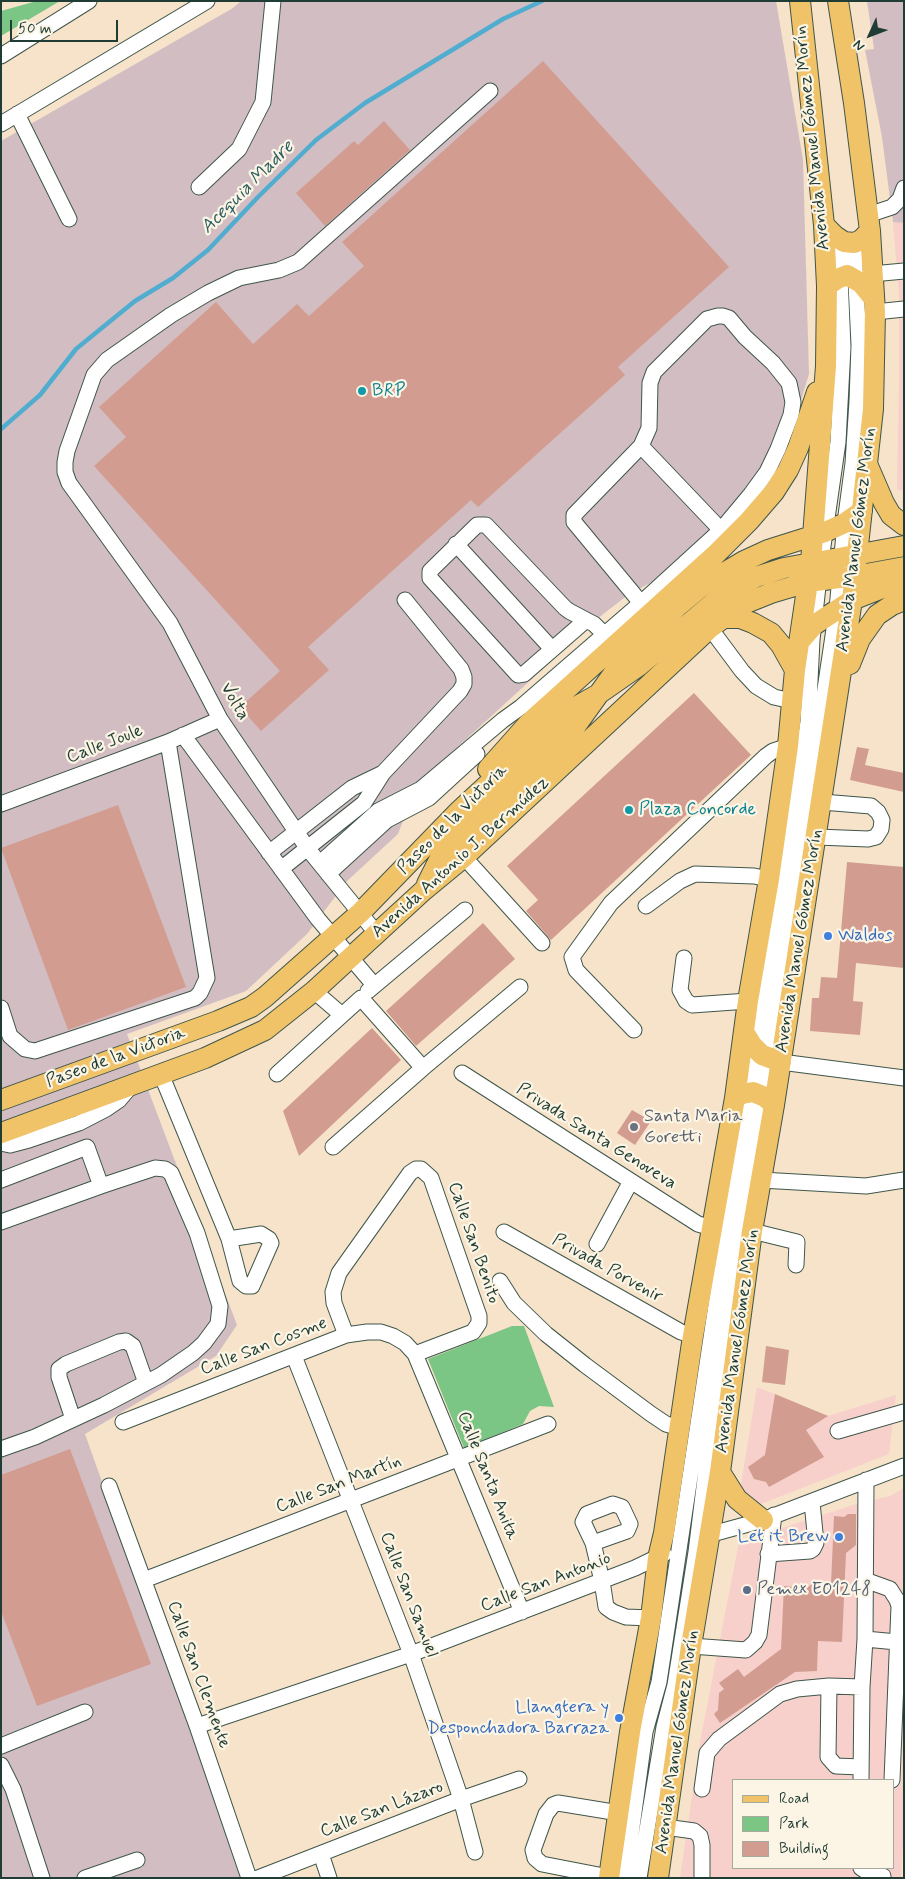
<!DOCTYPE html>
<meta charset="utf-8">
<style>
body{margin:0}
#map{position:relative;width:905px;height:1879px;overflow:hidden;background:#f6e3c9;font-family:Mynerve,sans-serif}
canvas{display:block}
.frame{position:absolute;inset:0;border:2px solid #1f3d34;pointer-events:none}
.legend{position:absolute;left:732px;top:1779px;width:162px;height:90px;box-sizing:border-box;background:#fcf5e5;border:1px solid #a4ab9e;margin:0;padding:6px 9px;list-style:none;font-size:15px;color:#1f3d34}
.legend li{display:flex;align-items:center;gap:10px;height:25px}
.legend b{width:25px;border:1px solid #a4ab9e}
.north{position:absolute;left:845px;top:10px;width:50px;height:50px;-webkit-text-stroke:4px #fcf5e5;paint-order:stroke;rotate:227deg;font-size:14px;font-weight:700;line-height:20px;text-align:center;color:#1f3d34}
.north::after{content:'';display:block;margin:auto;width:18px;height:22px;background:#1f3d34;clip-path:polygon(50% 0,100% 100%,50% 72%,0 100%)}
.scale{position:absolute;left:10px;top:20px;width:108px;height:22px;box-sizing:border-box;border:2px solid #1f3d34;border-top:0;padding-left:6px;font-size:15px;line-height:18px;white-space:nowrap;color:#1f3d34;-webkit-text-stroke:4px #fcf5e5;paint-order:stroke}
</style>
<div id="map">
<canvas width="905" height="1879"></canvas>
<div class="frame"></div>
<ul class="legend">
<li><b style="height:6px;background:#f0c369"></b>Road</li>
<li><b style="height:14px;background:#7bc685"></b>Park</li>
<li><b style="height:14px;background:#d29c91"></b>Building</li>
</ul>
<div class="north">N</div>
<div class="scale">50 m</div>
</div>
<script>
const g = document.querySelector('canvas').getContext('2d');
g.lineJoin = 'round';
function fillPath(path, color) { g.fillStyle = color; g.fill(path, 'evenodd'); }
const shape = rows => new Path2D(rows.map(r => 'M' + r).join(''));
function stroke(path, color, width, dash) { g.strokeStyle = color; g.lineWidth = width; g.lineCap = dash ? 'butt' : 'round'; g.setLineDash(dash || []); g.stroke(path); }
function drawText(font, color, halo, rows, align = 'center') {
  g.font = font + ' Mynerve,sans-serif'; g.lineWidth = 4.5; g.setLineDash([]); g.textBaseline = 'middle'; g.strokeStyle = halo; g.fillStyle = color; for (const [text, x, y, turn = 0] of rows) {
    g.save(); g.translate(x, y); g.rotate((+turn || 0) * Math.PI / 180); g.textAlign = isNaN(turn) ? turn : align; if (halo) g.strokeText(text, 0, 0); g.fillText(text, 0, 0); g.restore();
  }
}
fillPath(shape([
 [893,222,904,223,904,509,902,506,903,491,897,489,899,383,899,293],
 [757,1387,828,1416,896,1395,889,1454,761,1504,752,1502,740,1490],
 [904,1488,904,1825,901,1878,680,1878,700,1742,739,1542,853,1505,890,1496],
 [734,1780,894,1780,894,1868,734,1868]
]), '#f7d0cb');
fillPath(shape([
 [241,1,776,1,803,160,809,374,790,435,708,553,629,594,602,615,417,784,398,834,347,881,307,934,246,991,127,1034,237,1325,216,1356,85,1434,243,1878,1,1878,1,141,233,8],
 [867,1,904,1,904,223,893,222,882,137,865,50,874,49]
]), '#d2bec2');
fillPath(shape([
 [37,1,60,1,1,36,1,11],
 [512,1326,524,1326,554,1407,539,1406,530,1411,523,1424,464,1448,428,1359]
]), '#7bc685');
stroke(shape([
 [1,429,40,395,76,349,135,301,173,278,208,250,258,197,316,140,365,103,503,19,542,1]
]), '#51adcf', 4.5);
fillPath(shape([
 [543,61,729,267,618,367,625,375,478,507,471,500,308,647,329,670,261,731,240,707,280,671,94,466,126,437,99,407,216,302,253,344,297,304,309,316,364,266,342,242],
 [384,121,410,150,325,226,296,193,354,141,358,145],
 [694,693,751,755,551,940,526,911,538,900,507,866],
 [857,747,869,749,865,765,904,773,904,792,850,780],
 [118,805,186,987,68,1030,1,848],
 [847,862,904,867,904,968,856,963,853,1001,863,1002,860,1035,810,1031,812,998,819,998,821,977,837,978],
 [483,923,515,959,416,1046,386,1011],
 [372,1028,401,1060,299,1156,283,1111],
 [632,1110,651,1121,635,1145,617,1133],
 [766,1346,789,1350,785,1385,762,1382],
 [775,1394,828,1416,806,1430,824,1457,769,1487,766,1482,754,1479,748,1467,765,1455],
 [70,1449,151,1664,37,1706,1,1611,1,1475],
 [848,1514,856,1514,856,1545,846,1553,842,1642,818,1641,817,1671,795,1672,720,1723,714,1714,718,1710,719,1693,724,1689,719,1683,738,1669,744,1677,781,1649,784,1586,807,1588,813,1583,831,1584,834,1516,844,1517]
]), '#d29c91');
const minor = shape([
 [1,56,89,1],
 [17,114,69,219],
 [1,124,207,1],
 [199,187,239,149,263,102,273,1],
 [868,215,892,207,900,199,904,188],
 [872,274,904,271],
 [875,312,904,309],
 [641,446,721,530],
 [456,544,552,649],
 [586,620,524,674,518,675,430,578,430,571,477,525,486,525,565,608,569,611,586,620,594,624,605,635],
 [710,628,742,671,756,686,774,697,792,701],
 [183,735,318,919,374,985],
 [1,804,168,742,220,719],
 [817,837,868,839,876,837,881,829,882,820,878,812,871,806,822,802],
 [269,853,352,788,383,773],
 [464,857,542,943],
 [320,863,378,811,421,789,503,720,521,707,641,603,721,530,751,494,767,472,778,449,791,415,793,402,789,383,773,363,745,337,729,318,723,316,718,316,707,319,654,372,650,383,649,428,641,446,574,515,574,522,641,603],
 [281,869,364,803,383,773,460,691,464,684,464,677,461,669,405,600],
 [328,874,387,820,429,798,477,754],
 [646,906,680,881,695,874,754,876,769,879],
 [377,934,308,849,220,719,170,623,69,483,65,472,65,462,67,451,94,375,107,360,171,315,208,293,239,278,279,270,298,262,490,91],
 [684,958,680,990,686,1001,692,1005,748,1001],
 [314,991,342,1015],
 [368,991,465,910],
 [1,1008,10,1036,25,1049,35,1051,195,998,200,993,207,978,168,742],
 [634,1030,576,970,572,957,611,903,766,756,773,751,788,746],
 [781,1062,904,1078],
 [423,1068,520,987],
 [462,1073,698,1224,712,1228],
 [161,1074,229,1239,240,1281,246,1286,252,1286,271,1243,269,1239,261,1234,229,1239],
 [277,1074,361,998,423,1068,333,1147],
 [1,1143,10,1145,29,1140,79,1123,106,1109,119,1100,131,1086],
 [1,1180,87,1147,101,1186],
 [761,1180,866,1186,904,1180],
 [1,1222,101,1186,155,1168,165,1169,171,1173,197,1233,220,1306,218,1324,204,1343,193,1353,161,1375,104,1405,35,1437,1,1449],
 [752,1231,797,1242,796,1265],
 [504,1232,681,1332,693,1336],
 [597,1244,631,1181],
 [500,1281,514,1303,546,1334,585,1365,651,1414,666,1424,680,1428],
 [346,1335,334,1303,333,1292,339,1273,410,1173,416,1169,421,1169,431,1178,479,1316,479,1323,473,1332,415,1354],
 [294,1356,411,1654,461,1799,475,1852],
 [73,1419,59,1377,59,1369,66,1364,119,1342,126,1341,133,1346,146,1383],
 [123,1422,346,1335,367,1332,381,1332,393,1336,405,1343,415,1354,522,1612],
 [838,1431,904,1412],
 [109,1486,197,1726,249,1878],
 [701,1537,763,1520,904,1466],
 [593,1543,627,1531,630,1524,622,1507,613,1504,587,1514,583,1522,593,1543,602,1581,606,1607,613,1612,626,1617,651,1618],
 [768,1554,810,1551,813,1549,816,1543,812,1502],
 [144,1580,548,1424],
 [865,1580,890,1589,897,1600,899,1606,892,1780],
 [865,1639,897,1642],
 [691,1646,746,1650,755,1642,759,1635,774,1515],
 [197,1726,411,1654,635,1568,664,1554],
 [1,1746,85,1712],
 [1,1765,13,1789,42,1878],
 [861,1767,836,1766,828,1757,829,1686,862,1687],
 [861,1780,862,1687,865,1639,866,1480],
 [702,1789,707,1753,719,1739,780,1694,797,1689,829,1686],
 [665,1827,694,1831,700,1836,702,1845,702,1878],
 [321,1854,329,1878],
 [861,1868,869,1873,883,1876,883,1878],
 [609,1877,542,1864,535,1858,533,1850,546,1814,553,1805,558,1803,619,1813],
 [85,1878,137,1860],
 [258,1878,461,1799,519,1779],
 [625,1878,645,1732,659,1682,748,1093,808,722,812,640,821,560,838,442,843,347,840,277,840,240],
 [639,1878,664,1727,675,1685,696,1552,719,1366,759,1094,787,939,796,862,818,736,837,609,845,523,853,463,857,401,859,345,854,243]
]);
const major = shape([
 [824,225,835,236,844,242,854,243,861,240,870,231],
 [827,286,837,279,847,275,861,283,874,299],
 [868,466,884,503,891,515,904,525],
 [722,618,740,618,753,623,771,633,781,645,795,670],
 [800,641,814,625,852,600,885,587,904,582],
 [850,664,860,639,877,615,892,605,904,600],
 [488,769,528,724,715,555,749,521,774,492,788,470,798,448,817,392],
 [427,884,442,854,452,843,575,727,621,663,678,606,702,586,744,561,768,550,825,532,845,523,862,511],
 [744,1032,752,1045,762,1055,781,1062],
 [735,1098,742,1094,753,1092,765,1097,774,1105],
 [1,1100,218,1021,251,1007,265,997,360,913,460,810,555,722,572,709,597,695,640,665,713,603,734,588,756,577,784,568,904,546],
 [1,1133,205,1058,265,1030,314,991,424,890,464,857,710,628,741,605,771,593,808,582,855,576,904,567],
 [720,1472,737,1499,763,1520],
 [609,1878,630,1732,651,1618,658,1558,664,1533,693,1336,735,1098,748,1001,769,879,788,746,795,670,811,562,826,366,827,286,824,225,800,1],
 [658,1878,691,1646,720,1472,752,1231,774,1105,852,600,873,409,875,312,870,231,854,103,838,1]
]);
stroke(minor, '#3f564a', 17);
stroke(major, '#3f564a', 22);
stroke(minor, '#fff', 15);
stroke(major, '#f0c369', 20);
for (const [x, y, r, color] of [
 [362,391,5,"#0f9aa8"],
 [629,810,5,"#0f9aa8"],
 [828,936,5,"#3f7fe0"],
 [634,1127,5,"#6b7280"],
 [839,1537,5,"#3f7fe0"],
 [747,1590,5,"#5c6f8a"],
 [619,1718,5,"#3f7fe0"]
]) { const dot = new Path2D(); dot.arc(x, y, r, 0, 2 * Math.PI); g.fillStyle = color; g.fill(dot); stroke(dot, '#fcf5e5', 2); }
drawText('18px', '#1f3d34', '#fcf5e5', [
 ["Avenida Manuel Gómez Morín",813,138,-96],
 ["Avenida Manuel Gómez Morín",857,540,-83],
 ["Volta",234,702,60],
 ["Calle Joule",105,745,-21],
 ["Paseo de la Victoria",453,820,-45],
 ["Avenida Antonio J. Bermúdez",461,858,-42],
 ["Avenida Manuel Gómez Morín",800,941,-81],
 ["Paseo de la Victoria",116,1058,-20],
 ["Privada Santa Genoveva",596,1137,32],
 ["Calle San Benito",473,1243,71],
 ["Privada Porvenir",607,1269,29],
 ["Avenida Manuel Gómez Morín",738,1341,-82],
 ["Calle San Cosme",264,1347,-21],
 ["Calle Santa Anita",487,1476,68],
 ["Calle San Martín",339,1485,-21],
 ["Calle San Antonio",546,1583,-21],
 ["Calle San Samuel",408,1595,69],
 ["Calle San Clemente",198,1675,70],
 ["Avenida Manuel Gómez Morín",678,1742,-82],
 ["Calle San Lázaro",382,1810,-21]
]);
drawText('18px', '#0d838f', '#fcf5e5', [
 ["BRP",372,391],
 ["Plaza Concorde",639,810]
], 'left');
drawText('18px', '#366cbe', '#fcf5e5', [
 ["Waldos",838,936,"left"],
 ["Let it Brew",829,1537],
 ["Llangtera y",609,1708],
 ["Desponchadora Barraza",609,1729]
], 'right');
drawText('18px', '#5b616d', '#fcf5e5', [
 ["Santa Maria",644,1117],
 ["Goretti",644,1138]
], 'left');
drawText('18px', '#4e5e75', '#fcf5e5', [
 ["Pemex E01248",757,1590]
], 'left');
drawText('italic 19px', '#2e5f62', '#fcf5e5', [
 ["Acequia Madre",248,188,-45]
]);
</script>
